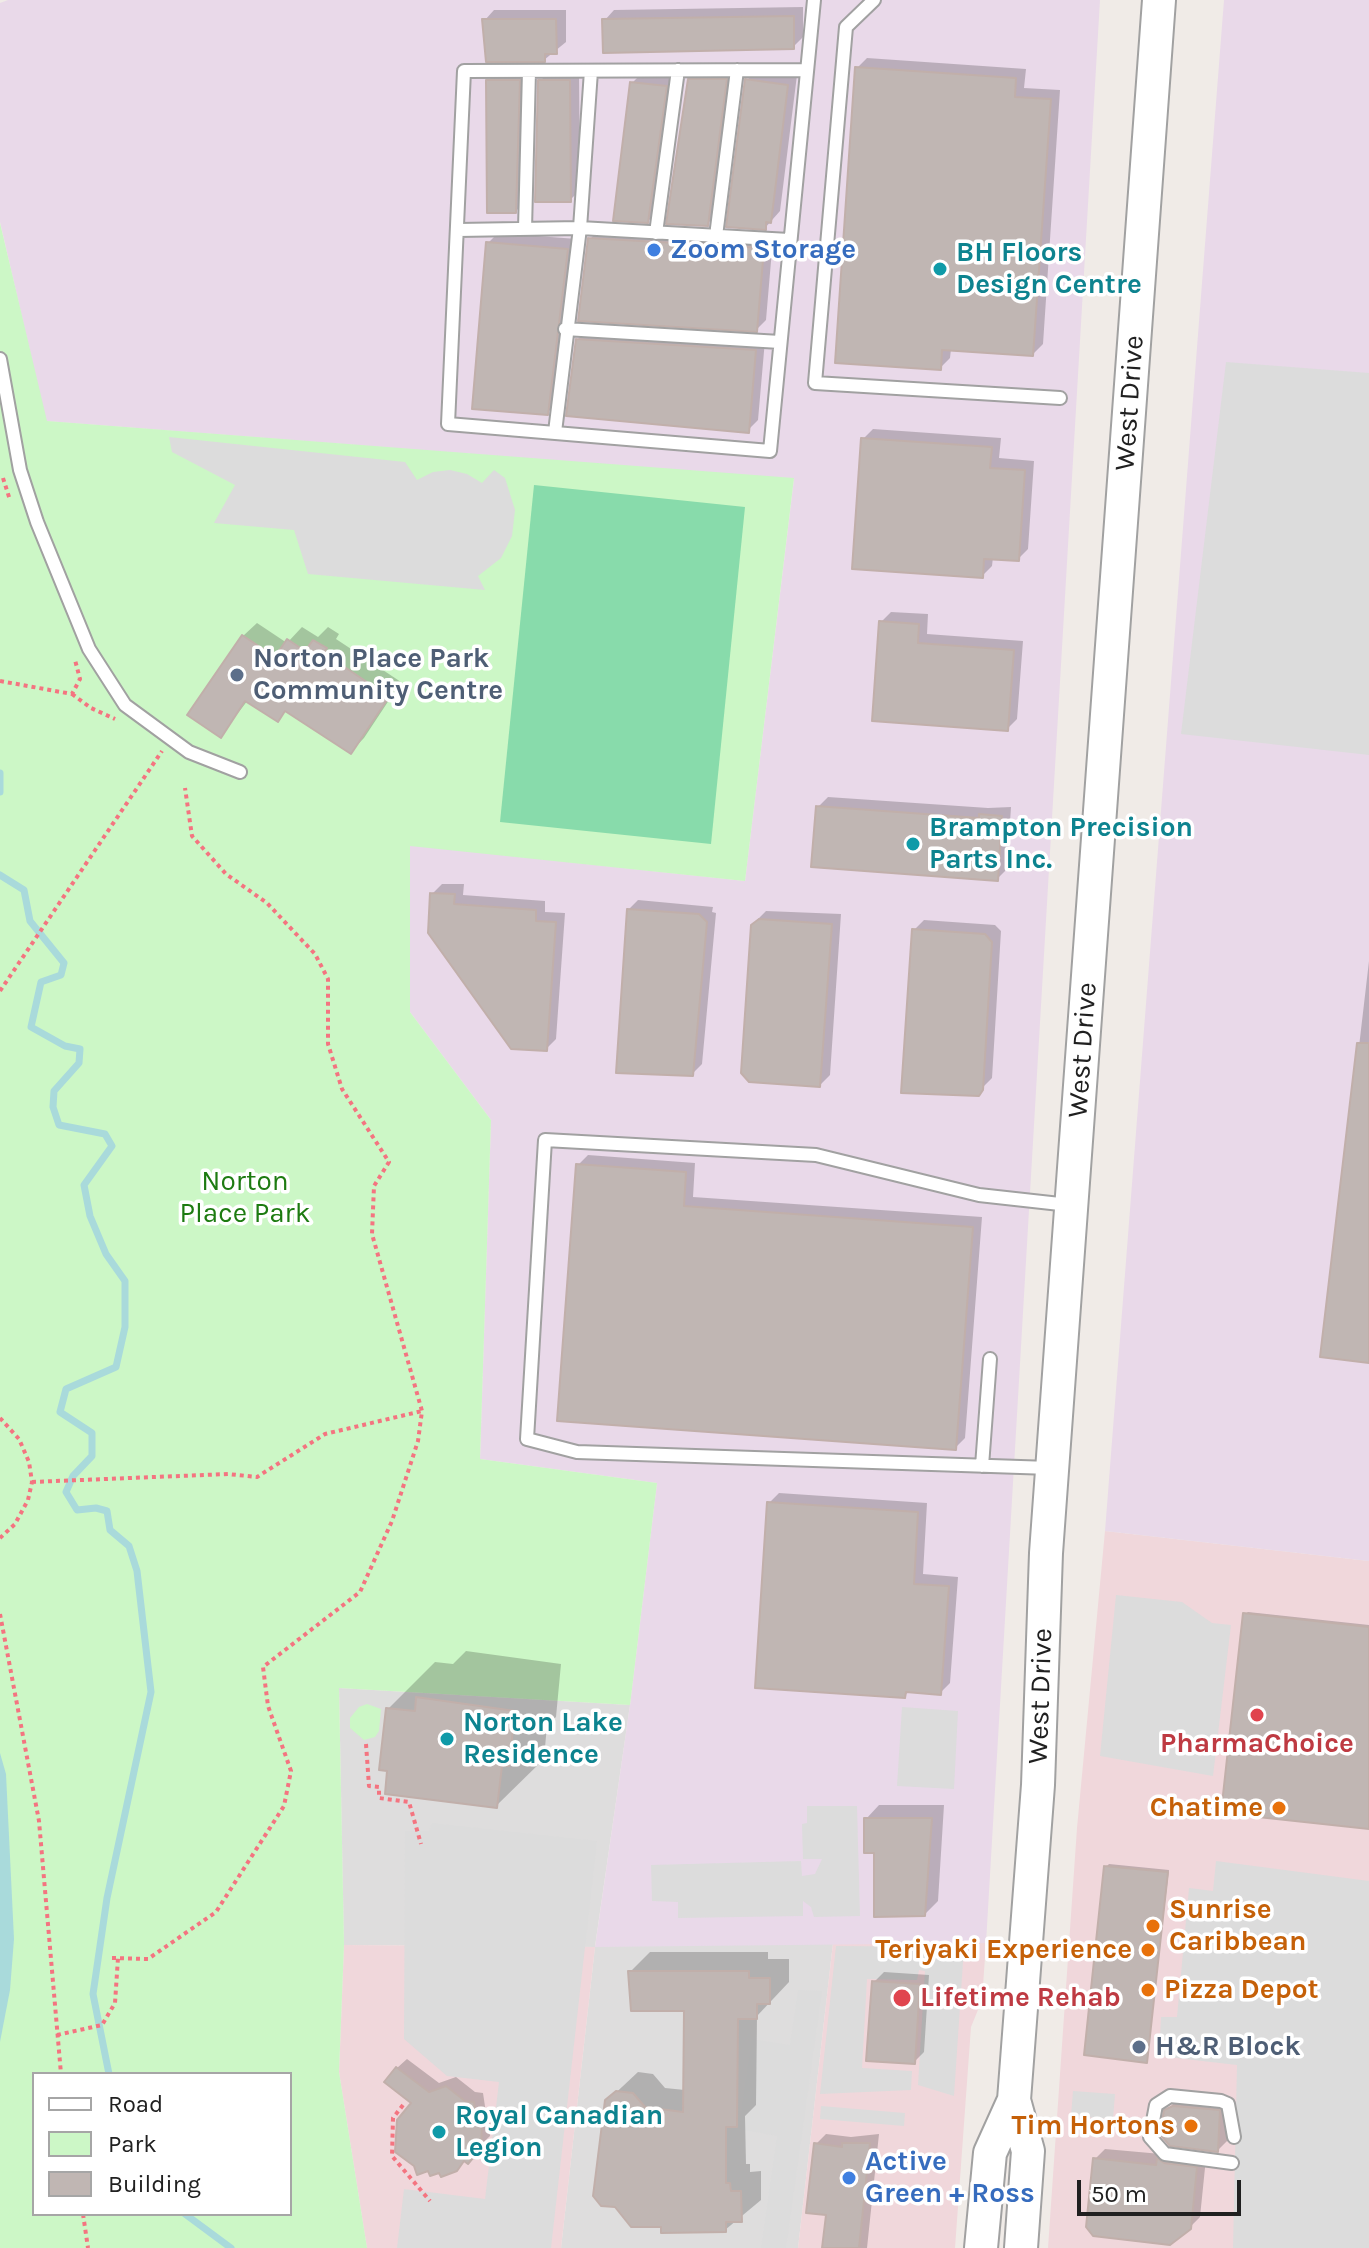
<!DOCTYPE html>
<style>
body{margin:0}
#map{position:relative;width:1369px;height:2248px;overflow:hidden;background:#f0ebe7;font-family:Karla,sans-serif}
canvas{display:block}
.legend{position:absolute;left:32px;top:2072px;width:260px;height:144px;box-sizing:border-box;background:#fff;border:2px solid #a6a6a6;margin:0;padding:10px 14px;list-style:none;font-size:24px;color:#202020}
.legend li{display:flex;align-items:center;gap:16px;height:40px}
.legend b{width:40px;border:2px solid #a6a6a6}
.scale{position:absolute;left:1077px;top:2180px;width:164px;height:36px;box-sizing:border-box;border:4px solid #202020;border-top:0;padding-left:10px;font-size:24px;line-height:28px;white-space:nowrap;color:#202020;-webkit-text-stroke:6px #fff;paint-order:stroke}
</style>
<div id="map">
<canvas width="1369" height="2248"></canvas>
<ul class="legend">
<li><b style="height:10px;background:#fff"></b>Road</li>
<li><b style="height:22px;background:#ccf7c6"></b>Park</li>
<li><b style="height:22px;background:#c0b6b3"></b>Building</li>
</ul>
<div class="scale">50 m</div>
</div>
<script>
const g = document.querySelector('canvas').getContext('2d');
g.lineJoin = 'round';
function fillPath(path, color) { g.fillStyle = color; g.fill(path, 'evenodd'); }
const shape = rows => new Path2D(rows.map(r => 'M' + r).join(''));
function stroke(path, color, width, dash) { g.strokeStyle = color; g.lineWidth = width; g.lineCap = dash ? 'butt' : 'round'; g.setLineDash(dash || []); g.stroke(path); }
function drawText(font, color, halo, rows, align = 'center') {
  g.font = font + ' Karla,sans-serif'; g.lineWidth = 7; g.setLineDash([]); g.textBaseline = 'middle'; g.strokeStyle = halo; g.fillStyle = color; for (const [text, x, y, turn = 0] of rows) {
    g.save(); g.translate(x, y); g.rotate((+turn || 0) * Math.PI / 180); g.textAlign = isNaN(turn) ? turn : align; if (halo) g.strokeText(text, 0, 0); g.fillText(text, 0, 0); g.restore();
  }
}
fillPath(shape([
 [339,1688,630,1705,595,1946,833,1943,798,2248,561,2248,595,1947,344,1945]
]), '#dedddd');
fillPath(shape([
 [1105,1531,1369,1561,1369,2248,1048,2248,1077,1828],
 [833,1943,986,1943,982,2000,971,2027,955,2248,798,2248],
 [344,1945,595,1947,561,2248,367,2248,339,2072]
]), '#f0d7db');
fillPath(shape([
 [8,0,1100,0,986,1943,595,1947,630,1705,657,1483,480,1459,491,1120,410,1012,410,845,745,881,794,479,46,421,0,222,0,3],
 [1224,0,1369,0,1369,1561,1105,1531]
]), '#e9d9e9');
fillPath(shape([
 [0,223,47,421,794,478,745,881,410,846,410,1012,491,1120,480,1459,657,1483,630,1705,339,1688,344,1945,339,2072,367,2248,0,2248],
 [34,2074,290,2074,290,2214,34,2214],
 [367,1704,381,1709,379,1731,375,1737,364,1740,350,1728,350,1718,359,1707]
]), '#ccf7c6');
fillPath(shape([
 [534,485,745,507,711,844,500,822]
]), '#88dbab');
fillPath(shape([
 [1226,362,1369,373,1369,755,1181,734],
 [169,437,405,462,417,480,433,472,450,470,467,474,482,483,494,470,505,478,515,510,512,536,501,558,478,576,485,590,308,574,294,530,214,523,235,485,172,452],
 [1116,1595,1182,1602,1212,1623,1231,1625,1213,1776,1100,1756],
 [902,1707,958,1711,954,1789,897,1786],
 [807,1806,857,1806,860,1916,814,1917,811,1907,803,1901,803,1916,678,1918,678,1902,652,1901,651,1865,801,1861,802,1876,815,1874,822,1859,803,1859,802,1824,807,1823],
 [432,1823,597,1841,551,2248,397,2248,404,2189,485,2199,499,2082,447,2076,404,2039,405,1831,429,1831],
 [1216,1861,1369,1881,1369,2248,1233,2248,1237,2065,1159,2056,1161,2017,1177,2017,1189,1888,1213,1891],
 [836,1946,964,1947,954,2096,918,2085,925,1971,919,1970,917,1980,867,1979,862,2068,912,2071,911,2090,820,2094],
 [798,1990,822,1991,786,2248,761,2248,777,2136,739,2129,752,2039,790,2045],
 [1073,2091,1115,2094,1113,2119,1071,2116],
 [821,2106,905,2113,904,2126,820,2119]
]), '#dcdcdc');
fillPath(shape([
 [0,1753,6,1774,14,1939,10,1990,0,2042]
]), '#a9dadb');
fillPath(shape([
 [803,7,803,37,793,47,605,20,614,10],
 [494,10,566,10,566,42,544,60,485,20],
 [867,58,1026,69,1024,88,1060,90,1043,344,1033,354,951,349,950,358,940,368,857,68],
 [700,70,736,70,717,214,707,224,690,80],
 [757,70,797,75,780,211,765,228,747,80],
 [498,71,529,71,526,201,516,211,488,81],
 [550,71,579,71,580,190,570,200,540,81],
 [642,73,676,77,658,211,648,221,632,83],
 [600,229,773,238,766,320,756,330,590,239],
 [498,233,577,239,557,403,547,413,488,243],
 [587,330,765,340,758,420,748,430,577,340],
 [873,429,1001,438,999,458,1034,461,1028,549,1018,559,993,557,992,566,982,576,863,439],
 [891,612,928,614,927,634,1023,641,1017,719,1007,729,881,622],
 [257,623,287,643,302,627,318,637,328,627,339,634,336,639,401,682,364,738,350,752,287,710,277,720,248,700,221,735,243,636],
 [828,797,988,808,1011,807,1007,869,997,879,818,807],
 [442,884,464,884,463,895,545,901,545,912,565,913,556,1039,546,1049,432,894],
 [638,900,713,907,712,912,716,913,702,1064,692,1074,628,910],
 [766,911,841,914,830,1075,820,1085,756,921],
 [924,920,995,925,1001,931,992,1078,981,1089,914,930],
 [1369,961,1369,1361,1323,1355],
 [588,1155,695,1163,693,1197,982,1217,965,1438,955,1448,578,1165],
 [779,1493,927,1503,923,1574,958,1577,950,1683,940,1693,910,1690,904,1696,769,1503],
 [1248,1612,1369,1625,1369,1827,1245,1614],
 [466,1651,561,1664,556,1717,547,1725,544,1759,496,1806,389,1769,388,1709,435,1662,453,1664],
 [879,1805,944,1805,938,1901,925,1914,876,1851,866,1819],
 [1109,1864,1169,1870,1146,2061,1106,1867],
 [650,1952,768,1952,768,1959,789,1959,789,1982,757,2016,756,2105,745,2116,746,2164,750,2164,750,2172,761,2171,761,2200,725,2230,607,2101,638,2072,653,2074,665,2088,685,2090,686,2009,630,1972],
 [884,1972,929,1975,924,2052,914,2062,874,1982],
 [407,2059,439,2083,456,2077,475,2092,483,2093,486,2113,491,2114,490,2136,456,2169,414,2102,397,2068],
 [1176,2101,1229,2101,1228,2140,1218,2150,1166,2111],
 [826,2134,851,2137,879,2134,867,2248,825,2248,829,2213,816,2144],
 [1105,2149,1206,2158,1200,2217,1189,2228,1095,2159]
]), '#0003');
stroke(shape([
 [0,773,0,792],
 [0,875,24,890,30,921,64,963,61,975,41,982,31,1027,65,1046,80,1049,79,1063,54,1091,53,1107,59,1125,105,1134,112,1146,84,1185,90,1216,106,1254,125,1281,125,1327,116,1367,66,1389,60,1412,92,1433,92,1456,73,1476,66,1492,77,1510,96,1508,107,1511,110,1530,129,1546,137,1571,151,1692,107,1898,93,1994,109,2074],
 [185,2214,231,2248]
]), '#a9dadb', 7);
const building = shape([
 [794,16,794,49,603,53,602,19,794,16],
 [482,19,556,19,557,54,545,54,545,62,486,62,482,19],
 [855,67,1016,78,1015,97,1051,99,1033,356,942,350,941,370,835,363,855,67],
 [688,79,727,79,708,226,666,224,688,79],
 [745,79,788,85,771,223,766,222,766,230,726,227,745,79],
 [486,80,520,80,516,213,487,213,486,80],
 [538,80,570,80,571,202,535,202,538,80],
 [630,82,667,86,648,223,613,221,630,82],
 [588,238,764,248,757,332,578,321,588,238],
 [486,242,568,249,548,415,472,409,486,242],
 [576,339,756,350,749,433,566,416,576,339],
 [861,438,992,447,990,468,1025,470,1019,561,984,559,983,578,852,569,861,438],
 [879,621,919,624,918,643,1014,650,1008,731,872,721,879,621],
 [242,635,275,657,287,639,305,651,313,640,327,648,324,653,389,697,351,754,285,711,278,722,245,701,221,738,187,715,242,635],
 [816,806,979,818,979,814,1002,816,998,881,811,867,816,806],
 [430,893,455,894,454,904,536,910,536,921,556,922,547,1051,511,1049,428,933,430,893],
 [627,909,699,914,707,922,693,1076,616,1073,627,909],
 [759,919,832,924,820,1087,749,1082,741,1073,751,925,759,919],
 [912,929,985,934,992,942,983,1090,979,1096,901,1093,912,929],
 [1357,1043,1369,1043,1369,1363,1320,1357,1357,1043],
 [576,1164,686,1172,684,1206,973,1227,956,1450,557,1421,576,1164],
 [767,1502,918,1512,914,1584,949,1586,941,1695,906,1692,905,1698,755,1688,767,1502],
 [1243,1613,1369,1627,1369,1829,1221,1813,1243,1613],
 [416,1697,515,1711,509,1766,502,1766,497,1808,385,1794,387,1771,379,1770,386,1708,415,1711,416,1697],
 [864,1818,932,1818,925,1916,874,1917,874,1853,864,1853,864,1818],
 [1104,1866,1168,1872,1147,2063,1084,2055,1104,1866],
 [628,1971,749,1971,749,1978,770,1978,770,2004,757,2004,757,2019,738,2019,737,2127,726,2127,726,2183,730,2183,731,2191,741,2191,742,2222,726,2222,726,2232,661,2233,661,2227,631,2227,615,2207,601,2206,593,2196,605,2100,616,2091,633,2093,645,2107,683,2112,684,2011,631,2011,628,1971],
 [872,1981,920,1984,915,2064,866,2061,872,1981],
 [396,2067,429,2092,446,2086,465,2101,474,2102,477,2122,482,2123,481,2148,468,2164,464,2161,457,2171,441,2177,439,2173,430,2176,428,2171,417,2175,414,2166,395,2152,397,2120,411,2103,384,2082,396,2067],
 [1173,2106,1220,2110,1218,2152,1170,2146,1160,2134,1164,2110,1173,2106],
 [814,2143,842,2147,842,2143,870,2143,859,2248,822,2248,826,2215,806,2213,814,2143],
 [1093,2158,1156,2165,1157,2158,1164,2163,1197,2167,1191,2229,1170,2245,1093,2236,1086,2227,1093,2158]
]);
fillPath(building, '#c0b6b3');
stroke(building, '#c1afaa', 2);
const service = shape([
 [874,0,846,27,815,383,1060,398],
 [807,70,464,71,448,424,770,451,814,0],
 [525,229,529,71],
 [458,230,580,228,789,240],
 [656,233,678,70],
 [716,236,737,70],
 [565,329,780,342],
 [0,359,20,470,37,522,89,649,125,705,189,752,240,772],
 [555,432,580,228,591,71],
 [982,1466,990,1359],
 [1050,1468,577,1452,527,1439,545,1140,816,1155,979,1195,1069,1205],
 [1232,2163,1165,2154,1150,2137,1156,2105,1170,2096,1221,2101,1228,2104,1234,2137]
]);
const tertiary = shape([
 [981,2248,990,2153,1014,2100],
 [1021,2248,1028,2151,1014,2100,1038,1785,1046,1553,1159,0]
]);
stroke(service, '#a1a1a1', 16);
stroke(tertiary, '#a1a1a1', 36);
stroke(shape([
 [3,478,10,500],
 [0,681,72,694,80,679,75,660],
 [72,694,91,708,115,719],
 [0,991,162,751],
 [0,1418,19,1439,29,1462,32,1482,28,1500,15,1524,0,1538],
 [32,1482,228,1474,257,1477,325,1434,422,1411],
 [0,1614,39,1821,61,2074],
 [366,1744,369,1786,379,1787,379,1798,409,1802,421,1844],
 [112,1958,148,1959,216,1912,284,1806,291,1771,268,1706,263,1667,360,1592,392,1521,418,1441,422,1411,372,1234,374,1186,389,1162,342,1089,328,1044,328,979,315,954,267,903,226,874,192,836,185,788],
 [57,2035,102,2025,115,2003,118,1958],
 [403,2105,393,2118,392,2156,430,2201],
 [83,2214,88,2248]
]), '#f47480', 4, [4, 4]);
stroke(service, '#fff', 12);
stroke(tertiary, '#fff', 32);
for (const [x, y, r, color] of [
 [654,250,8,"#3f7fe0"],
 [940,269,8,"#0f9aa8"],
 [237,675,8,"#5c6f8a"],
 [913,844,8,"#0f9aa8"],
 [1257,1715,8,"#e0444e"],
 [447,1739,8,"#0f9aa8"],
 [1279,1808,8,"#e8710a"],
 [1153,1926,8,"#e8710a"],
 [1148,1950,8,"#e8710a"],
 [1148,1990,8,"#e8710a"],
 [902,1998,10,"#e0444e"],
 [1139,2047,8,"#5c6f8a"],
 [1191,2126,8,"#e8710a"],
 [439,2132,8,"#0f9aa8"],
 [849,2178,8,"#3f7fe0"]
]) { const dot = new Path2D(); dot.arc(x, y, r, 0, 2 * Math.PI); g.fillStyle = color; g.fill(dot); stroke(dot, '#fff', 3); }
drawText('bold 28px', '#366cbe', '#fff', [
 ["Zoom Storage",670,250],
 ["Active",865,2162],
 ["Green + Ross",865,2194]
], 'left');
drawText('bold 28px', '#0d838f', '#fff', [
 ["BH Floors",956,253],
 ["Design Centre",956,285],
 ["Brampton Precision",929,828],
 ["Parts Inc.",929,860],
 ["Norton Lake",463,1723],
 ["Residence",463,1755],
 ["Royal Canadian",455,2116],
 ["Legion",455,2148]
], 'left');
drawText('28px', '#202020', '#fff', [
 ["West Drive",1130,403,-86],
 ["West Drive",1083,1050,-86],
 ["West Drive",1041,1696,-88]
]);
drawText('bold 28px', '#4e5e75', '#fff', [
 ["Norton Place Park",253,659],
 ["Community Centre",253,691],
 ["H&R Block",1155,2047]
], 'left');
drawText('28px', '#1d7b11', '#fff', [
 ["Norton",245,1182],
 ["Place Park",245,1214]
]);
drawText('bold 28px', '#be3a42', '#fff', [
 ["PharmaChoice",1257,1744],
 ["Lifetime Rehab",920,1998,"left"]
]);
drawText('bold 28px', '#c56008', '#fff', [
 ["Chatime",1263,1808],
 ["Sunrise",1169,1910,"left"],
 ["Caribbean",1169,1942,"left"],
 ["Teriyaki Experience",1132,1950],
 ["Pizza Depot",1164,1990,"left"],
 ["Tim Hortons",1175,2126]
], 'right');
</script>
